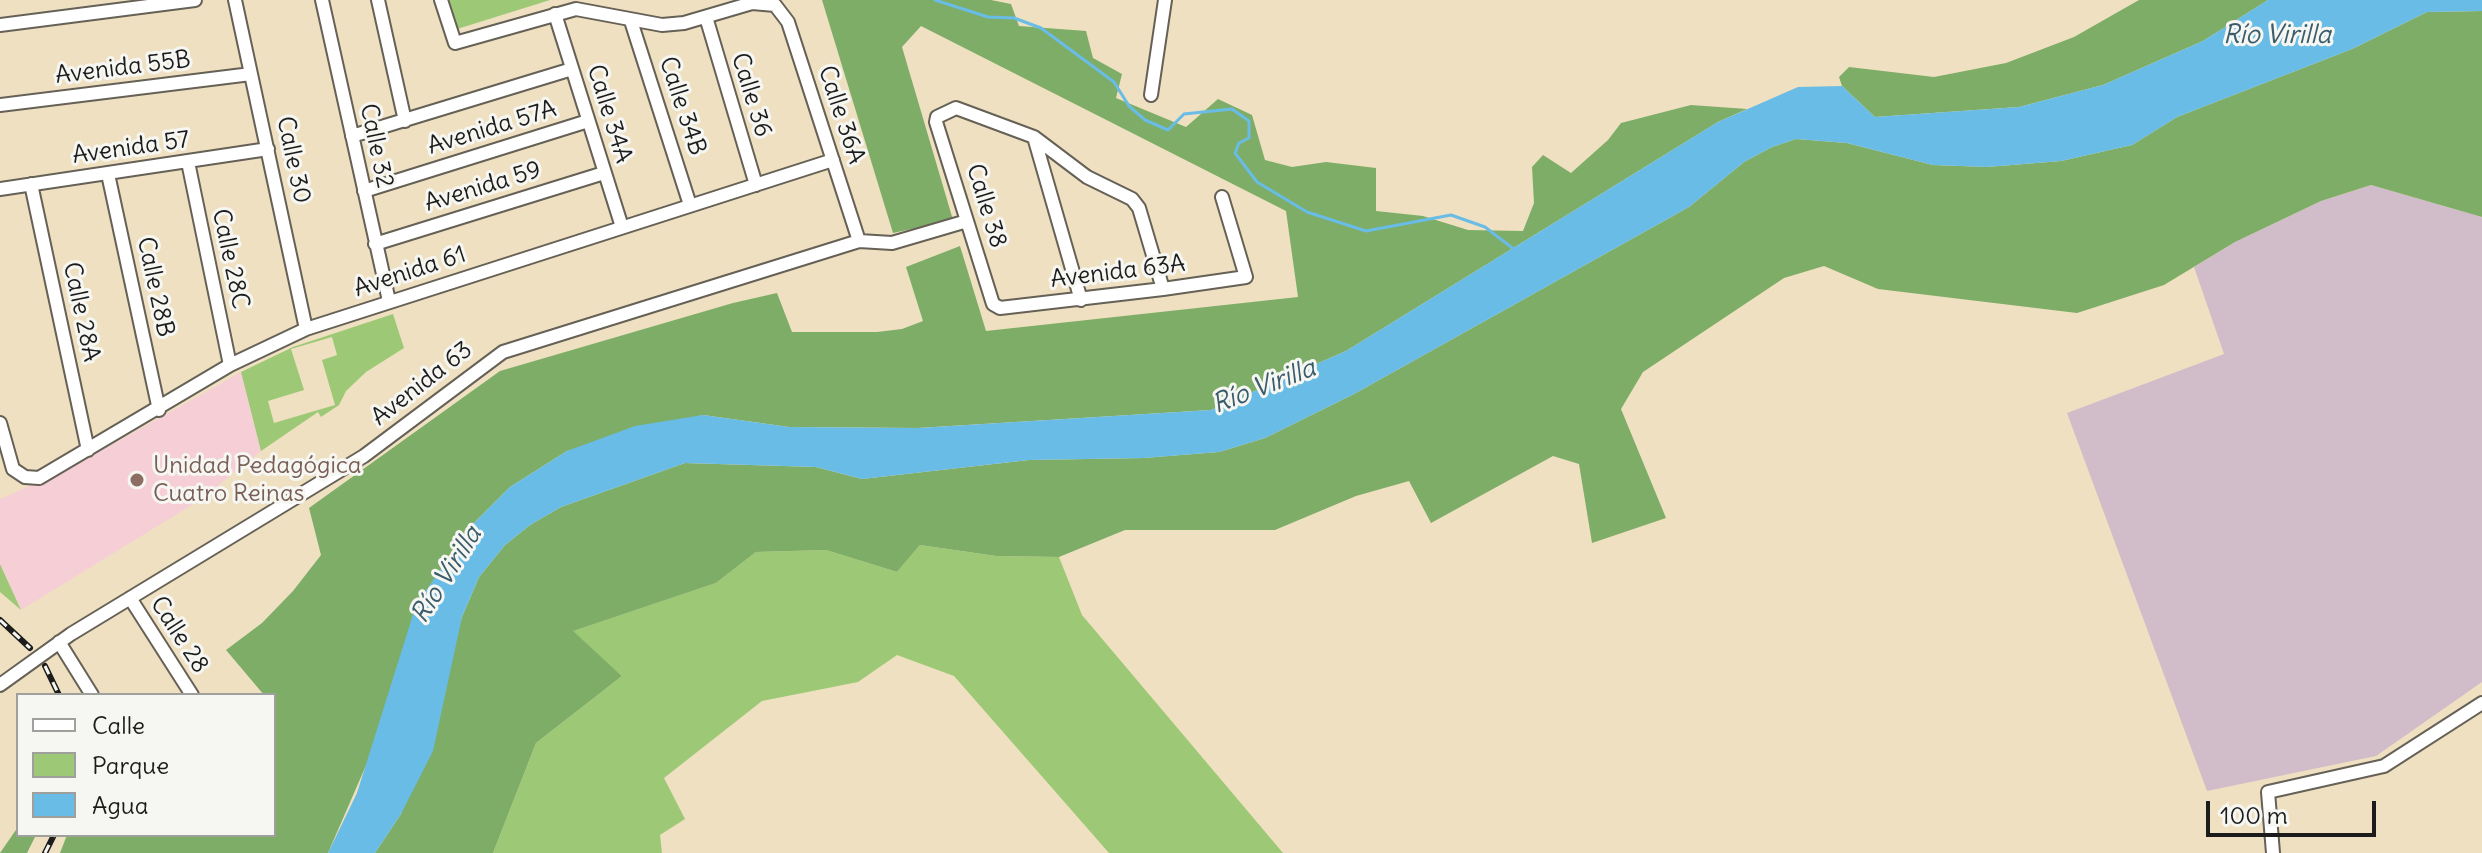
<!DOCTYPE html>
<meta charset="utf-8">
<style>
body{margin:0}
#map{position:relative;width:2482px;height:853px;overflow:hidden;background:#efe0c1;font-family:Delius,sans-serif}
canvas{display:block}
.legend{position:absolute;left:16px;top:693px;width:260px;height:144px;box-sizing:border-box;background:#f6f6f2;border:2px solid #9f9f9c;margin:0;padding:10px 14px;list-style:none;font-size:24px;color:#1c1c1c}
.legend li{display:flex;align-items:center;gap:16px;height:40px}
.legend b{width:40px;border:2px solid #9f9f9c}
.scale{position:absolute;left:2206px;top:801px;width:170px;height:36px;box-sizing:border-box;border:4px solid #1c1c1c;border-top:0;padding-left:10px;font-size:24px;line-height:28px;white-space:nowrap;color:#1c1c1c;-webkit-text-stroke:6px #f6f6f2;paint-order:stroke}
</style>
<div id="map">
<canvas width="2482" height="853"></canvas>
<ul class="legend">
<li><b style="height:10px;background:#fff"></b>Calle</li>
<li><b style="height:22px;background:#9dc976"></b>Parque</li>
<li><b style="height:22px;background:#69bce5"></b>Agua</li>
</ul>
<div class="scale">100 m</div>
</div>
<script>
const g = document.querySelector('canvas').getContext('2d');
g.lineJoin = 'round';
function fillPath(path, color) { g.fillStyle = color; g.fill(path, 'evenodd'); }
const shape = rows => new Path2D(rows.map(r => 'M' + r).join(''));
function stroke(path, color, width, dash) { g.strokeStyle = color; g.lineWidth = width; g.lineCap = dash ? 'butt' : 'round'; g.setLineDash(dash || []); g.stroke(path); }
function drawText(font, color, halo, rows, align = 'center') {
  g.font = font + ' Delius,sans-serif'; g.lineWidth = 6; g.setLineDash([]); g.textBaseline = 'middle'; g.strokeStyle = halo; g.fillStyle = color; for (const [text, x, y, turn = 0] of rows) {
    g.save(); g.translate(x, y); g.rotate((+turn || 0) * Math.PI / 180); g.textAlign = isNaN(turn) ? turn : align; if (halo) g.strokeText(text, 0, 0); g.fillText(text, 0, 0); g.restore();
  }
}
fillPath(shape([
 [241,372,261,451,200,500,21,610,0,564,0,499,72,467]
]), '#f6cfd6');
fillPath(shape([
 [2371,185,2482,217,2482,682,2376,756,2207,791,2067,413,2224,354,2194,267,2235,242,2321,201]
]), '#d1bdc9');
fillPath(shape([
 [446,0,550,0,454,30],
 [393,314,404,348,366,372,346,391,339,405,321,417,318,412,261,451,241,372,293,347],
 [332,337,337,355,322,360,335,405,274,423,268,401,304,390,291,349],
 [920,545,996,556,1059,557,1082,615,1283,853,1109,853,954,676,897,655,858,682,762,701,664,778,685,819,660,835,662,853,493,853,536,743,622,676,572,631,716,583,756,552,826,550,897,572],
 [0,564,21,610,0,592]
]), '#9dc976');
fillPath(shape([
 [822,0,991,0,1011,4,1019,26,1086,31,1093,58,1122,74,1116,98,1186,127,1218,99,1252,115,1265,160,1292,167,1326,162,1376,168,1376,211,1423,216,1468,230,1523,231,1534,203,1532,167,1543,155,1571,173,1608,140,1621,123,1691,105,1747,109,1718,122,1346,351,1211,410,918,428,789,427,703,415,567,451,510,487,469,528,328,853,60,853,67,835,274,835,274,695,264,695,226,650,262,623,293,591,321,555,309,508,500,371,733,303,777,293,792,332,877,332,902,329,923,321,906,267,960,246,986,331,1298,297,1286,211,921,26,902,47,953,220,893,233],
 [2139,0,2268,0,2203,41,2103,85,2019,107,1875,117,1842,86,1839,77,1849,67,1934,77,2006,63,2074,37],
 [2482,11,2482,217,2371,185,2321,201,2235,242,2164,285,2077,313,1878,289,1824,266,1784,278,1643,372,1621,409,1666,518,1592,543,1579,464,1553,456,1431,523,1409,481,1356,496,1275,530,1125,530,1059,557,996,556,920,545,897,572,826,550,756,552,716,583,573,631,622,676,536,743,493,853,375,853,401,814,462,617,479,577,505,545,530,525,561,507,685,463,816,467,862,479,1029,460,1143,458,1219,452,1265,438,1354,394,1689,207,1744,162,1772,147,1796,139,1847,143,1933,165,1987,167,2061,161,2132,145,2177,117,2352,49,2427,12],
 [18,827,18,835,36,835,27,853,0,853]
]), '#7ead67');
fillPath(shape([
 [2268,0,2482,0,2482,11,2427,12,2352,49,2177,117,2132,145,2061,161,1987,167,1933,165,1847,143,1796,139,1772,147,1744,162,1689,207,1354,394,1265,438,1219,452,1144,458,1029,460,862,479,816,467,685,463,561,507,530,525,505,545,479,577,462,617,433,751,401,814,375,853,328,853,357,793,416,605,469,528,510,487,567,451,635,426,703,415,789,427,918,428,1211,410,1346,351,1718,122,1798,87,1842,86,1875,117,2019,107,2103,85,2203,41]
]), '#69bce5');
stroke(shape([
 [935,0,988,17,1014,18,1041,28,1114,82,1129,106,1145,120,1168,130,1184,114,1232,109,1249,121,1249,138,1239,143,1235,153,1257,182,1307,212,1366,231,1451,215,1485,227,1515,250]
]), '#69bce5', 3);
const minor = shape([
 [235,0,306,329],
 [322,0,389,301],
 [378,0,405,121],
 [441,0,455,43,576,9,662,25,684,23,752,3,775,5,788,22,859,241],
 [555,14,622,227],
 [706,17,756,185],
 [631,21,690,205],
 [0,25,195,0],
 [1151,95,1165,0],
 [0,105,251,74],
 [352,136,572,69],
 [1034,137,1081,300],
 [188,162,230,365],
 [108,174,159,410],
 [31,184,88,450],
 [0,189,268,149],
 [364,191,588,121],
 [375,244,604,173],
 [1163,289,1139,208,1132,199,1087,177,1034,137,956,108,937,117,936,122,993,304,1000,308,1163,289,1246,277,1222,197],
 [0,423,13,469,25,477,39,478,230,365,306,329,833,160],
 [130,598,192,695],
 [59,642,92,695],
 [0,685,71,634,364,456,503,352,859,241,892,243,967,221],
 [2273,853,2268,792,2384,766,2482,703]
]);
stroke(minor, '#666156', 16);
stroke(minor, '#fff', 12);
const rail = shape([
 [0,620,30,648],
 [45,666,59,695],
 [45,853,54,835]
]);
stroke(rail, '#1c1c1c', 6);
stroke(rail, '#f6f6f2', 3, [9]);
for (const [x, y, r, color] of [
 [137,480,8,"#8d6e63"]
]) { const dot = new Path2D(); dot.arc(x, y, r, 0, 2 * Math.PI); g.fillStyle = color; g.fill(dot); stroke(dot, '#f6f6f2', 3); }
drawText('24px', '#1c1c1c', '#f6f6f2', [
 ["Avenida 55B",123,68,-7],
 ["Calle 36",751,95,73],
 ["Calle 34B",682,106,72],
 ["Calle 34A",609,114,73],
 ["Calle 36A",841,115,72],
 ["Avenida 57A",492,128,-17],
 ["Calle 32",376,146,78],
 ["Avenida 57",131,148,-8],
 ["Calle 30",293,160,78],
 ["Avenida 59",483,187,-17],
 ["Calle 38",986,206,73],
 ["Calle 28C",230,259,78],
 ["Avenida 61",410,272,-18],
 ["Avenida 63A",1118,272,-7],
 ["Calle 28B",155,287,78],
 ["Calle 28A",81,312,78],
 ["Avenida 63",422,384,-38],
 ["Calle 28",179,635,57]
]);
drawText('24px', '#785e54', '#f6f6f2', [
 ["Unidad Pedagógica",153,466],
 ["Cuatro Reinas",153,494]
], 'left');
drawText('italic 26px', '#3b5c6c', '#f6f6f2', [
 ["Río Virilla",2277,36],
 ["Río Virilla",1264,387,-21],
 ["Río Virilla",447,575,-58]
]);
</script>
